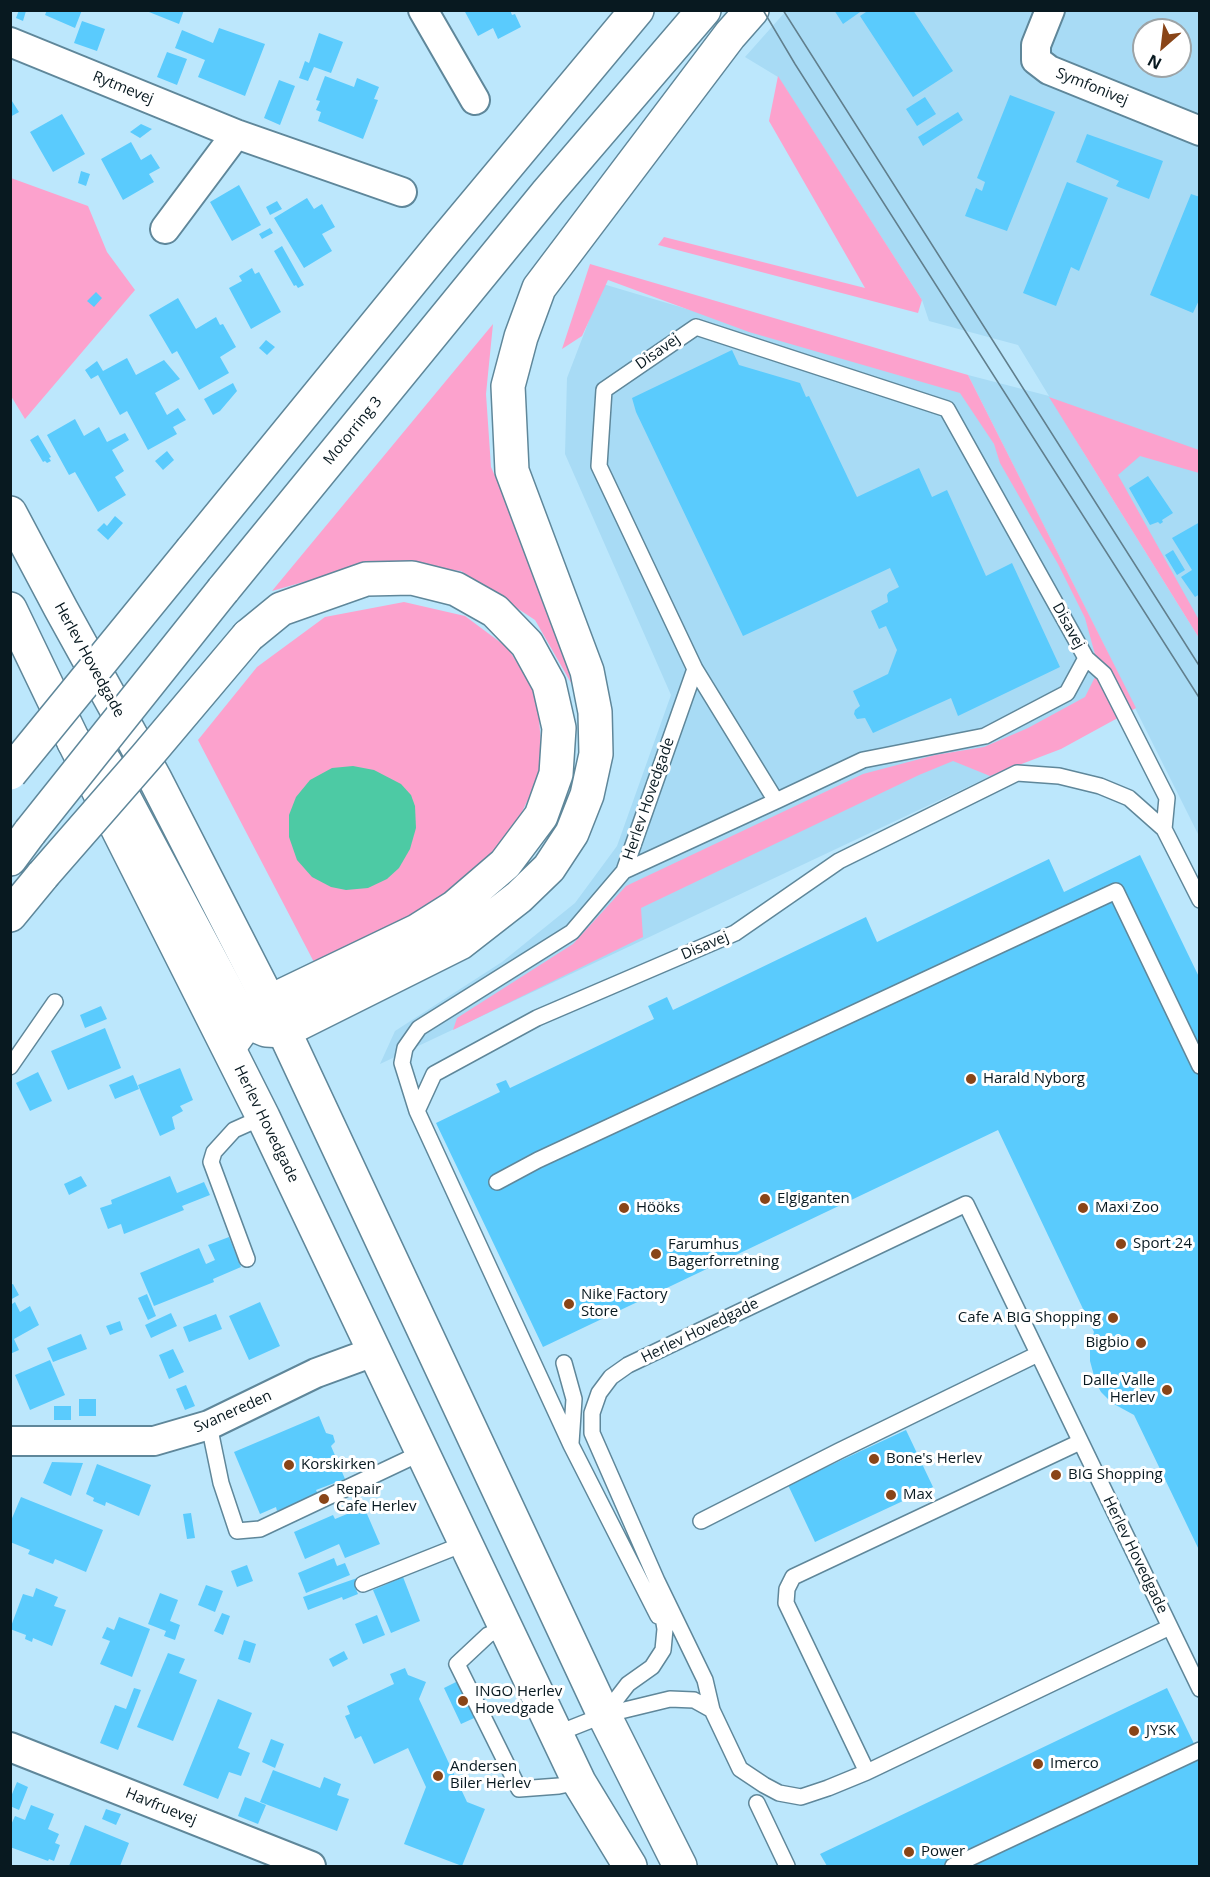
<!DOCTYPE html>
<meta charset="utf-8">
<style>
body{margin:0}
#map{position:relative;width:1210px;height:1877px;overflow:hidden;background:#bce7fc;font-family:"Open Sans",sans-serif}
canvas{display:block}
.frame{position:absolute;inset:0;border:12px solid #081920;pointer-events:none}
.north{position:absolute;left:1132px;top:18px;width:60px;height:60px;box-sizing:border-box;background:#fff;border:2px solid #9ca3a6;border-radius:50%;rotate:208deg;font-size:16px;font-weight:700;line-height:24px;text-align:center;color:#081920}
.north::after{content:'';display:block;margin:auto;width:21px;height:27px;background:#894518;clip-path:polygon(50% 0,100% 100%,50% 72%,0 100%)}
</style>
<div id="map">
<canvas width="1210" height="1877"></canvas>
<div class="frame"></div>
<div class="north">N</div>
</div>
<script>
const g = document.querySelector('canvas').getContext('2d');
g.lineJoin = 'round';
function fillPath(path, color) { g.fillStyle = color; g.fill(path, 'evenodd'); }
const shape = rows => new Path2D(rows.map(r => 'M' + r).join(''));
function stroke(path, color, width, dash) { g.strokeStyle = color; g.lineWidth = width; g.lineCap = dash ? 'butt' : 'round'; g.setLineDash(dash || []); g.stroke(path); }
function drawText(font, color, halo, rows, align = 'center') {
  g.font = font + ' "Open Sans",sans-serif'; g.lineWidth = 6; g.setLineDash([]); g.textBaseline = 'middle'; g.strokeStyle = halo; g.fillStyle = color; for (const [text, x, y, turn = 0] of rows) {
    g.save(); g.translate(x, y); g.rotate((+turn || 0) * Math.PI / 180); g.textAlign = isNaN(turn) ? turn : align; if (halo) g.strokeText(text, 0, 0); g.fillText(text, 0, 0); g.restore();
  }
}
fillPath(shape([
 [786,11,1199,11,1199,628,1074,437,1199,638,1199,836,1135,708,380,1064,395,1031,502,962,575,903,617,846,671,695,565,454,567,378,603,284,966,392,1120,677,968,375,1049,396,1018,345,929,321,922,300,778,77,745,57],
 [1144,30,1180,30,1180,66,1144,66]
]), '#a8dbf5');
fillPath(shape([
 [778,76,922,300,918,313,658,245,664,237,865,288,769,121],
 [11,178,88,206,107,252,135,290,25,419,11,396],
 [590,264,968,375,1136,708,1061,749,990,776,953,761,919,775,641,908,643,937,453,1030,457,1018,573,944,626,886,863,774,935,755,984,747,1028,728,1085,697,1099,669,1085,618,1058,564,1000,463,994,444,960,393,749,332,608,280,582,336,562,349],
 [493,324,486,394,491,467,560,622,574,688,535,620,461,571,377,561,272,591],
 [1049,397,1199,450,1199,473,1140,456,1118,475,1199,620,1199,638],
 [404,602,465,616,508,648,537,695,543,768,510,837,460,885,422,915,316,966,198,740,257,667,325,617]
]), '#fca2cd');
fillPath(shape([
 [353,766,374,770,401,784,411,795,415,806,416,828,410,849,399,868,387,879,368,888,346,890,331,887,312,877,297,860,289,837,289,815,296,797,310,780,332,768]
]), '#4dcaa4');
fillPath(shape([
 [19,10,26,11,23,21,16,18],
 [47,10,82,10,75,28,45,15],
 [144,10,184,10,179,24],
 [464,10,510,10,512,15,515,14,521,27,498,39,493,28,478,36],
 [834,10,863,10,843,24],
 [869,10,913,10,953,71,913,97,860,16],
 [82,21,105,29,97,51,74,43],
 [219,28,265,44,245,96,198,77,205,60,175,48,182,30,213,43],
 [319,33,343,42,331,73,314,67,308,81,299,78,305,61,309,63],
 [167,52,187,59,177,85,157,77],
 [325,76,354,87,357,78,379,87,374,99,378,100,363,139,318,121,321,112,316,110,320,101,316,100],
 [279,80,295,86,280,125,264,118],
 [1010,95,1055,112,1007,231,965,216,976,188,982,191,985,182,977,178],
 [925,97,936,114,917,126,906,109],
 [10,98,19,112,10,117],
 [958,112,963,120,923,146,918,137],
 [62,114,85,154,53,172,30,132],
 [141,124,152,129,140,138,130,132],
 [1087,134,1163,161,1149,199,1116,186,1119,181,1076,162],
 [131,142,141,160,151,154,160,168,149,174,154,182,123,200,101,159],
 [81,171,90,174,86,186,78,183],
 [1067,182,1108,198,1079,271,1071,267,1056,306,1023,293],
 [239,185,261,225,232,241,210,202],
 [1191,194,1200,197,1200,298,1193,313,1150,295],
 [307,198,314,209,322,204,335,227,322,234,332,251,304,268,274,218],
 [277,201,282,209,270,215,266,207],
 [270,228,273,233,262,239,259,234],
 [282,246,304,285,298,288,296,285,294,286,274,251],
 [252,268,255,274,259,272,281,312,251,329,229,288,242,281,239,276],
 [96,292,102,298,94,307,87,301],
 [178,298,196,329,216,317,220,325,223,324,236,347,220,357,229,373,199,390,177,351,172,354,149,315],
 [266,340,275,347,267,355,259,348],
 [732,350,739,365,800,383,806,397,809,396,857,497,919,468,932,497,947,490,986,576,1012,563,1060,667,958,716,951,698,873,733,865,718,857,719,854,714,855,710,860,706,853,691,888,674,897,650,886,626,879,629,871,611,888,602,887,595,889,592,899,587,890,568,743,636,636,412,632,398],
 [127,358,136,375,164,360,180,379,155,393,167,415,178,408,186,420,173,427,177,434,148,450,127,411,120,415,98,375,91,379,85,370,97,361,103,371],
 [233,383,237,391,220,411,213,415,204,399],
 [75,419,84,436,99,427,107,442,125,433,129,440,112,450,124,471,115,477,126,495,98,512,75,472,69,475,47,435],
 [38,435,51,457,49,458,51,461,47,463,45,461,43,462,30,440],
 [167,451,174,460,163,470,155,461],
 [1148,476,1173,513,1162,520,1163,522,1160,524,1158,522,1150,525,1129,488],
 [115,516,123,523,108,540,97,530,104,523,107,526],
 [1200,522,1200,594,1195,597,1181,577,1192,570,1172,538],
 [1173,550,1185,570,1177,575,1165,555],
 [1140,855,1200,979,1200,1552,1134,1415,1112,1403,1101,1392,1096,1383,1090,1361,1090,1345,1094,1332,998,1130,543,1347,436,1123,500,1092,496,1084,506,1080,510,1088,654,1019,648,1006,667,997,673,1010,866,917,877,942,1049,859,1064,892],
 [101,1006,107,1019,85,1028,80,1015],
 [105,1028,121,1068,68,1090,51,1051],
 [180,1068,193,1100,180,1106,183,1111,172,1117,175,1129,160,1136,138,1085],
 [38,1072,52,1101,30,1111,16,1083],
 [133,1075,139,1089,115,1099,109,1085],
 [81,1176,87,1186,69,1195,64,1184],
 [170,1176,177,1193,204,1182,210,1195,182,1206,184,1210,124,1234,121,1224,108,1229,100,1208,112,1204,111,1200],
 [229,1237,241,1267,213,1279,214,1282,154,1306,140,1273,199,1248,206,1264,215,1260,208,1245],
 [13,1284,19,1295,10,1300,10,1285],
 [147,1294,156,1316,148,1320,138,1298],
 [10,1301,12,1304,15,1302,20,1312,30,1306,39,1325,14,1339,19,1350,10,1354],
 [260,1302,280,1346,249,1360,229,1316],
 [171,1313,177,1326,151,1338,145,1325],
 [216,1314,222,1329,189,1342,183,1327],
 [120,1321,123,1330,110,1335,106,1326],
 [81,1334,87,1349,53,1362,47,1348],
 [173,1349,184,1372,169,1379,159,1355],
 [50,1360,65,1395,30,1410,15,1375],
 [186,1385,195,1406,185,1410,176,1389],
 [79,1399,96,1399,96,1416,79,1416],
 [54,1406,71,1406,71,1420,54,1420],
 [319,1416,326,1433,333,1435,335,1442,331,1446,345,1479,316,1490,318,1494,277,1511,276,1507,260,1514,234,1452],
 [906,1430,933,1487,815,1542,788,1485],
 [52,1462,83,1463,71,1496,43,1483],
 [97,1464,151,1485,139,1516,106,1502,105,1506,93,1501,94,1498,86,1494],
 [21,1497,103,1530,86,1572,55,1559,53,1564,28,1554,30,1550,10,1542,10,1523],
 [364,1507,380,1544,345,1558,339,1544,305,1559,294,1532,333,1515,335,1519],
 [191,1513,195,1538,187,1539,183,1514],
 [334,1558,337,1566,345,1563,350,1575,306,1593,298,1573],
 [247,1565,253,1581,237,1587,231,1571],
 [360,1577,363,1584,355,1587,358,1594,343,1600,342,1597,308,1610,303,1597],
 [403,1577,420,1621,391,1633,373,1590],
 [206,1585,223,1591,215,1612,198,1605],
 [36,1588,58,1597,54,1606,66,1610,52,1646,33,1638,32,1642,25,1639,26,1635,10,1629,23,1594,33,1597],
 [160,1593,178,1600,170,1621,180,1625,175,1640,164,1636,166,1631,148,1624],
 [222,1613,230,1616,223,1635,214,1631],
 [377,1615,385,1635,363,1644,355,1624],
 [119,1617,150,1629,132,1677,100,1664,110,1641,102,1638,107,1627,114,1630],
 [244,1640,256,1644,250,1663,238,1659],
 [344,1651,348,1659,333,1667,329,1659],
 [168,1653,185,1659,179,1673,197,1680,173,1741,137,1727],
 [405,1668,408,1675,426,1682,419,1699,467,1802,485,1809,462,1866,404,1844,426,1787,408,1748,374,1764,361,1736,355,1739,345,1716,350,1714,347,1706,394,1684,390,1674],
 [466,1677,483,1714,461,1724,444,1688],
 [134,1688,141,1690,118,1750,100,1743,115,1705,126,1709],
 [1167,1688,1200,1756,1200,1866,827,1866,820,1854],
 [218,1699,252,1713,238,1748,250,1753,241,1776,229,1772,218,1799,183,1785],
 [271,1739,284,1744,275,1768,262,1762],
 [273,1770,320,1788,324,1777,341,1784,337,1795,349,1799,337,1831,260,1802],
 [17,1782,28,1787,19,1810,10,1806,10,1799],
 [245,1797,266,1805,258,1824,238,1816],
 [31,1805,54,1814,48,1829,59,1834,55,1843,60,1845,54,1861,49,1859,48,1861,10,1847,10,1827,15,1816,25,1820],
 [106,1809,121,1814,116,1825,102,1819],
 [85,1825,129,1843,120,1866,69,1866]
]), '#5acbfd');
const lane = shape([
 [696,327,947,409,1086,658,1067,693,985,736,863,760,776,801,695,669,599,466,604,390,696,327],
 [1086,658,1104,674,1167,798,1164,829],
 [624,871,776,801],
 [10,1067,55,1002],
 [417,1111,434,1074,537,1018,735,933,839,861,1017,773,1059,776,1100,786,1129,798,1164,829,1200,900],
 [497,1182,538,1160,1116,891,1200,1066],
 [247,1259,211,1162,214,1152,234,1130,263,1117],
 [564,1363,574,1399,571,1443],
 [209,1425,221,1483,237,1531,260,1529,423,1452],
 [701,1521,839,1451,1038,1354],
 [363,1584,466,1543],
 [658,1616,571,1445,417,1111,402,1063,405,1048,419,1028,572,932,624,871,695,669],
 [506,1627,488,1635,457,1664,519,1789,559,1786,579,1782],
 [1170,1627,1200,1689],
 [604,1715,628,1684,652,1667,663,1650,665,1629,657,1581,592,1433,592,1413,599,1393,611,1377,628,1365,966,1204,1170,1627,867,1772,828,1788,801,1797,779,1793,764,1785,740,1769,712,1710,705,1680,657,1581],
 [556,1734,604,1715,670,1699,694,1700,712,1710],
 [867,1772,786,1603,787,1589,793,1577,1080,1442],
 [757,1803,787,1866],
 [953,1866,1200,1750]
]);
const street = shape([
 [423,10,475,100],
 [1050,10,1036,45,1036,60,1049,70,1200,131],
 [10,42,236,134,402,192],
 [165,229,236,134],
 [10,1441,154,1441,209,1425,316,1373,376,1351],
 [10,1747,311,1866]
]);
const secondary = shape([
 [10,513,61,609,155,779,284,1031,604,1715,680,1866],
 [10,609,74,742,263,1117,579,1782,630,1866]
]);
const highway = shape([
 [192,550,441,245,637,10],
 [223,590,548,192,704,10],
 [74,742,105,762,234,1004,247,1022,266,1030,284,1031,460,943,519,897,549,868,572,833,587,795,596,754,595,712,587,671,512,471,508,386,521,337,539,288,730,35,752,10],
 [10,859,30,832],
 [10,915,43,875],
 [229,1047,247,1022,269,1002,417,931,455,907,505,864,541,816,556,774,559,728,549,684,527,644,495,611,456,589,412,578,366,579,281,609,248,636]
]);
stroke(lane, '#5f879a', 18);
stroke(street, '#5f879a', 32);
stroke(secondary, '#5f879a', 36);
stroke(highway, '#5f879a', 36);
stroke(lane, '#fff', 15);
stroke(street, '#fff', 28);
stroke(secondary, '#fff', 33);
stroke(highway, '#fff', 33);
stroke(shape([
 [763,10,795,64,1200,699],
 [783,10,1200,667]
]), '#617f8d', 1.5);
const highwayBridge = shape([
 [10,773,192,550],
 [30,832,223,590],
 [43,875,146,757,248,636]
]);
stroke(highwayBridge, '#5f879a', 36, []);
stroke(highwayBridge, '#fff', 33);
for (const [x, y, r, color] of [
 [971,1079,6,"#894518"],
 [765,1199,6,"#894518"],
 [624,1208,6,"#894518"],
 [1083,1208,6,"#894518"],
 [1121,1244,6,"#894518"],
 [656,1254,6,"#894518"],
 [569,1304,6,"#894518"],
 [1113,1318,6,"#894518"],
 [1141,1343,6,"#894518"],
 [1167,1390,6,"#894518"],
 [874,1459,6,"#894518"],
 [289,1465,6,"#894518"],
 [1056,1475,6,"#894518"],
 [891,1495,6,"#894518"],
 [324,1499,6,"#894518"],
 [463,1701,6,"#894518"],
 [1134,1731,6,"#894518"],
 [1038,1764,6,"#894518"],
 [438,1776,6,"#894518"],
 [909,1852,6,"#894518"]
]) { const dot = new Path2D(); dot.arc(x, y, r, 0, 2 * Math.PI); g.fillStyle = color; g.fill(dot); stroke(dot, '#fff', 2); }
drawText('15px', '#081920', '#fff', [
 ["Symfonivej",1092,87,22],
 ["Rytmevej",123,88,22],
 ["Disavej",658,352,-35],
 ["Motorring 3",353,431,-51],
 ["Disavej",1068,626,61],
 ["Herlev Hovedgade",89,660,61],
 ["Herlev Hovedgade",649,799,-71],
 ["Disavej",705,946,-23],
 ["Herlev Hovedgade",266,1124,64],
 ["Herlev Hovedgade",700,1331,-26],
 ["Svanereden",233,1412,-24],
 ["Herlev Hovedgade",1135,1555,64],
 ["Havfruevej",161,1807,22]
]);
drawText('15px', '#081920', '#fff', [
 ["Harald Nyborg",983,1079],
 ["Elgiganten",777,1199],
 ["Hööks",636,1208],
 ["Maxi Zoo",1095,1208],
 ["Sport 24",1133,1244],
 ["Farumhus",668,1245],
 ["Bagerforretning",668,1262],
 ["Nike Factory",581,1295],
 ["Store",581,1312],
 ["Cafe A BIG Shopping",1101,1318,"right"],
 ["Bigbio",1129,1343,"right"],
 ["Dalle Valle",1155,1381,"right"],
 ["Herlev",1155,1398,"right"],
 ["Bone's Herlev",886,1459],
 ["Korskirken",301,1465],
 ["BIG Shopping",1068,1475],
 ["Repair",336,1490],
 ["Cafe Herlev",336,1507],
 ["Max",903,1495],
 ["INGO Herlev",475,1692],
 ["Hovedgade",475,1709],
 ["JYSK",1146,1731],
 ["Imerco",1050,1764],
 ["Andersen",450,1767],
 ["Biler Herlev",450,1784],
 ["Power",921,1852]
], 'left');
</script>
